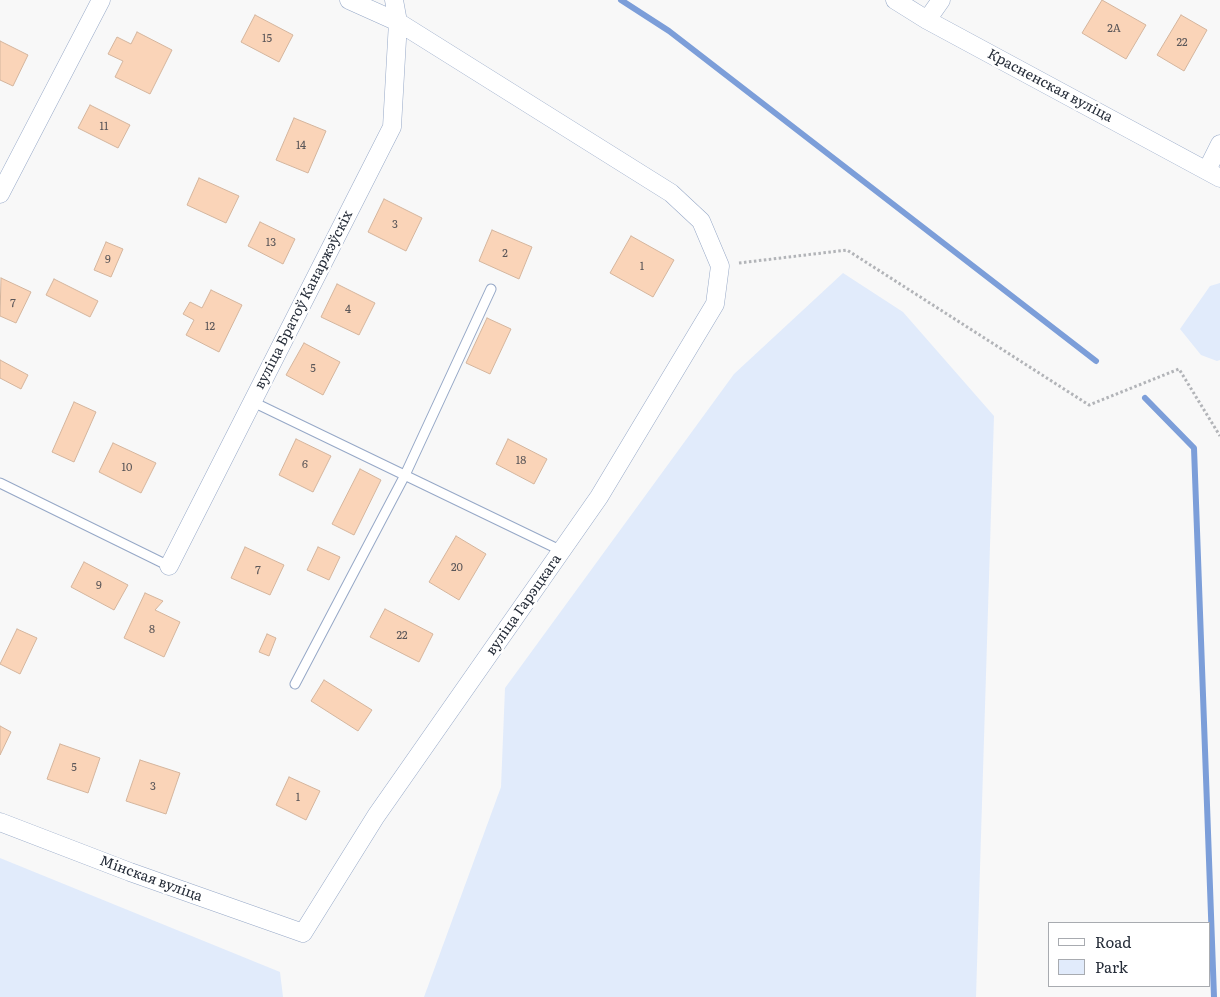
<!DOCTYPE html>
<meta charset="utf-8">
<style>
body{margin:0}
#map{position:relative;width:1220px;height:997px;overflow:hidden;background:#f8f8f8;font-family:Literata,serif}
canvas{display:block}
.legend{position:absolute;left:1048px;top:922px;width:162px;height:65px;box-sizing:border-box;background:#fff;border:1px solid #a8abb0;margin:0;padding:6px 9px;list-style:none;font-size:15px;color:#262d39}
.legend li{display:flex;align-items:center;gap:10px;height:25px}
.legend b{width:25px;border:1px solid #a8abb0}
</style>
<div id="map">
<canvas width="1220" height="997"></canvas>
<ul class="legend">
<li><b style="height:6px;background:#fff"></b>Road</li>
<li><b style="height:14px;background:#e1ebfb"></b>Park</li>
</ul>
</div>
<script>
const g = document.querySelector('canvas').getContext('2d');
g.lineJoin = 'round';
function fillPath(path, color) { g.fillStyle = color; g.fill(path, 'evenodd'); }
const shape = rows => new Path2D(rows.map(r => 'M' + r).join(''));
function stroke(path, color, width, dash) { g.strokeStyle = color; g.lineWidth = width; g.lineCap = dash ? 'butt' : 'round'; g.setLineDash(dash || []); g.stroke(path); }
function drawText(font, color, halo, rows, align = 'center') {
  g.font = font + ' Literata,serif'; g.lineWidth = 5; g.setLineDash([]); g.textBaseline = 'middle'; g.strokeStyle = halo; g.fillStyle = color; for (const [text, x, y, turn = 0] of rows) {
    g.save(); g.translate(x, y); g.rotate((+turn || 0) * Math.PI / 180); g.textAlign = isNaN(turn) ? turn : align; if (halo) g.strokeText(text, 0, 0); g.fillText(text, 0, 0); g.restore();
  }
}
fillPath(shape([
 [843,273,903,312,994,416,976,997,424,997,501,787,505,688,734,374],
 [1220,283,1220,360,1217,361,1201,355,1180,329,1210,286],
 [0,858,280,972,283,997,0,997]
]), '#e1ebfb');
stroke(shape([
 [621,0,669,31,1096,361],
 [1145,398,1194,448,1214,997]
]), '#7c9ed9', 6);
const building = shape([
 [1102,0,1146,25,1126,59,1082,33,1102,0],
 [255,15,293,35,279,62,241,42,255,15],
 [1181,15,1207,30,1184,71,1157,55,1181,15],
 [137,32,172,50,150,94,115,77,123,61,108,54,117,37,131,44,137,32],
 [0,41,28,55,13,86,0,80,0,41],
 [90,105,130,125,118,148,78,128,90,105],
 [294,118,326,131,308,173,276,160,294,118],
 [199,178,239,196,226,223,187,205,199,178],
 [384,199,422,218,406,251,368,232,384,199],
 [260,222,295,239,283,264,248,246,260,222],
 [492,230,532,247,519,279,479,261,492,230],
 [631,236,674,260,653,297,610,273,631,236],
 [106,242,123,249,111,277,94,270,106,242],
 [1,278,31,292,16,323,0,316,1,278],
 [54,279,98,301,90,317,46,295,54,279],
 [337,284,375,303,359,335,321,317,337,284],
 [211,290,242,305,219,352,186,335,194,320,183,314,190,302,202,308,211,290],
 [487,318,511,329,490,374,466,363,487,318],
 [304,343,340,362,323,395,286,375,304,343],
 [0,360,28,375,21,389,0,378,0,360],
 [74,402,96,412,74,462,52,452,74,402],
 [296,439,331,456,313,492,279,475,296,439],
 [508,439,547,459,534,484,496,464,508,439],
 [113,443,156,463,141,493,99,472,113,443],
 [360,469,381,480,354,535,332,524,360,469],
 [456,536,486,554,459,600,429,582,456,536],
 [245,547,284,565,270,595,231,578,245,547],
 [318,547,340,557,329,580,307,570,318,547],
 [84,562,128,585,114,610,71,587,84,562],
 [145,593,163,601,155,610,180,622,164,657,124,638,145,593],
 [385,609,433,634,419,662,370,637,385,609],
 [17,629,37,638,20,674,0,664,17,629],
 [267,634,276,638,269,656,259,652,267,634],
 [324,680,372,710,358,731,311,701,324,680],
 [0,726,11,732,0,755,0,726],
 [60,744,100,758,88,793,47,779,60,744],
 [140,760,180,773,166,814,126,801,140,760],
 [289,777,320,791,306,820,276,805,289,777]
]);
fillPath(building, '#fad4b8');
stroke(building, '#d4b59d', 1);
const service = shape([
 [253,402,562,551],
 [0,483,169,566],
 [295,684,405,475,491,289]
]);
const minor = shape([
 [895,0,927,20,1220,178],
 [927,20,941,0],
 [1207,170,1220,144],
 [0,194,101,0],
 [169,566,392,127,398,22,394,0],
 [0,822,130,872,303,933,376,816,599,497,715,304,720,266,701,221,671,193,398,22,349,0]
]);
stroke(service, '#96a8c7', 11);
stroke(minor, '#96a8c7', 19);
stroke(shape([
 [739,263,847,250,1089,405,1179,369,1220,436]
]), '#b2b4b8', 3, [2.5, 2.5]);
stroke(service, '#fff', 9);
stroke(minor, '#fff', 18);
drawText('11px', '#5b5759', null, [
 ["2А",1114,29],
 ["15",267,39],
 ["22",1182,43],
 ["11",104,127],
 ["14",301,146],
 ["3",395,225],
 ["13",271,243],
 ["2",505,254],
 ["9",108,260],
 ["1",642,267],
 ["7",13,304],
 ["4",348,310],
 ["12",210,327],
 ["5",313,369],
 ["18",521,461],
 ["6",305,465],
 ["10",127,468],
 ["20",457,568],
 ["7",258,571],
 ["9",99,586],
 ["8",152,630],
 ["22",402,636],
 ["5",74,768],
 ["3",153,787],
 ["1",298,798]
]);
drawText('14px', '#262d39', '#fff', [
 ["Красненская вуліца",1050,86,28],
 ["вуліца Братоў Канаржэўскіх",304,300,-63],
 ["вуліца Гарэцкага",524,605,-55],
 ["Мінская вуліца",151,879,20]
]);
</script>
